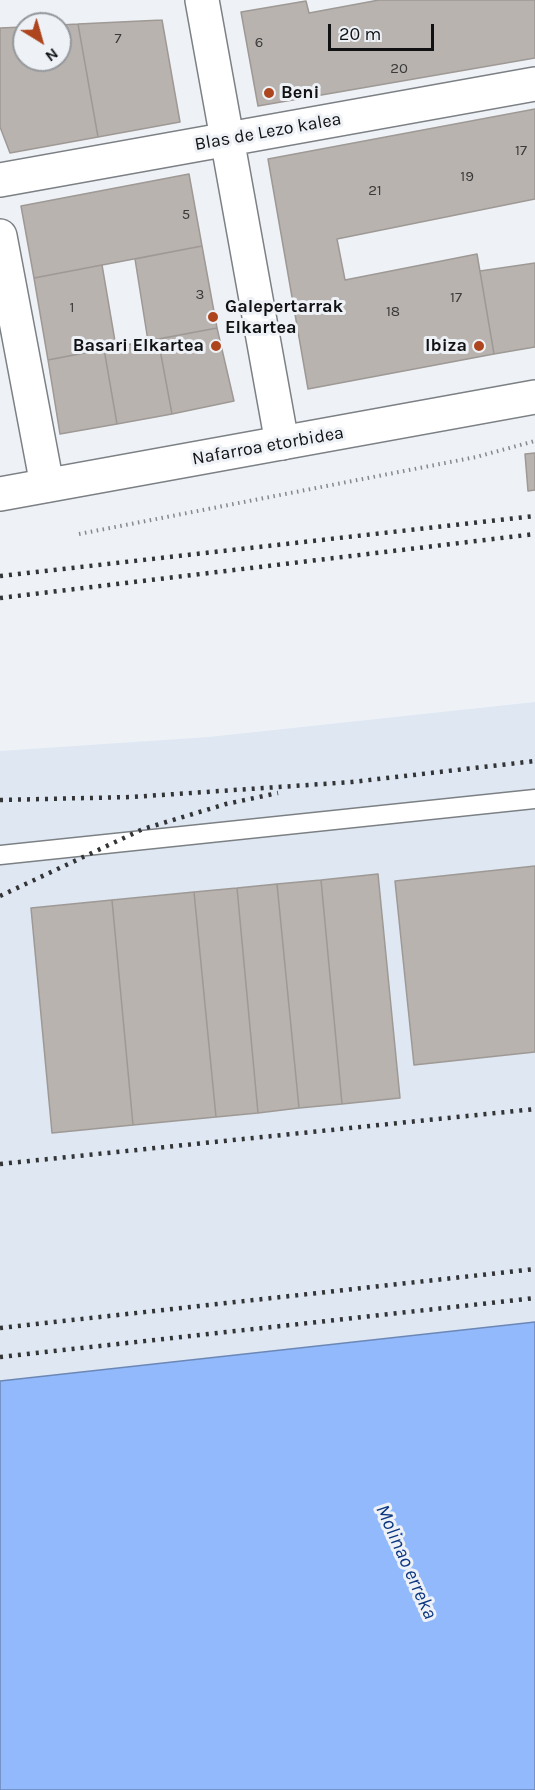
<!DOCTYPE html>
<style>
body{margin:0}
#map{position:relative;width:535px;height:1790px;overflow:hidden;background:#eef2f7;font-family:Karla,sans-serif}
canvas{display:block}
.north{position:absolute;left:12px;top:12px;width:60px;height:60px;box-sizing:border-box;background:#eef2f7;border:2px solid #95989c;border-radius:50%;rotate:143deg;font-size:16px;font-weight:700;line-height:24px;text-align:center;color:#101113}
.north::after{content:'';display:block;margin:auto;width:21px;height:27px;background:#ad461f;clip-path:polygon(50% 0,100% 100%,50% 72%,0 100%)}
.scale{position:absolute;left:328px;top:24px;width:106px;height:27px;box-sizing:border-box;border:3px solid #101113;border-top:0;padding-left:8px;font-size:18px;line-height:21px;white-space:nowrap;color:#101113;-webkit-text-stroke:4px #eef2f7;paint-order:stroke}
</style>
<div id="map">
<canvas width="535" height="1790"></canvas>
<div class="north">N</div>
<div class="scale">20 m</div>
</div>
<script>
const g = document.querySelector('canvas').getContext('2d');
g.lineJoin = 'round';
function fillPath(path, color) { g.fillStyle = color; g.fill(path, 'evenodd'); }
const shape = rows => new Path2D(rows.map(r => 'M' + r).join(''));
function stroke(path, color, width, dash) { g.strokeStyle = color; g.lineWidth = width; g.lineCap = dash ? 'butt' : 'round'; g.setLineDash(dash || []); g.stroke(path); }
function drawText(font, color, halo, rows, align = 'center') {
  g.font = font + ' Karla,sans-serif'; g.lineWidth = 6; g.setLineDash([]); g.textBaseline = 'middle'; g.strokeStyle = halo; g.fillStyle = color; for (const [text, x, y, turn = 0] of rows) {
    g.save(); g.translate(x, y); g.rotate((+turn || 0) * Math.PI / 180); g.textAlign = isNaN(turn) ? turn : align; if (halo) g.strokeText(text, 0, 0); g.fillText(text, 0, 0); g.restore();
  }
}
fillPath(shape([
 [535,702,535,1322,0,1381,0,751,209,737]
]), '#dee7f2');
const water = shape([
 [535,1322,535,1790,0,1790,0,1381,535,1322]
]);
fillPath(water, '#92b9fc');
stroke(water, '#6b87b6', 1.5);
const building = shape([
 [379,0,535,0,535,58,258,106,241,12,306,1,309,13,379,0],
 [162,20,180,122,98,137,78,24,162,20],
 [78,24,98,137,10,153,0,127,0,28,24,27,24,60,60,60,60,25,78,24],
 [535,109,535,199,337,239,345,280,477,254,494,354,308,389,268,159,535,109],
 [189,174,202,246,34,278,21,206,189,174],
 [202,246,217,328,148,341,135,259,202,246],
 [535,263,535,347,494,354,480,271,535,263],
 [102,265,116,347,48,360,34,278,102,265],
 [217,328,234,401,172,414,158,339,217,328],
 [158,339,172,414,117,424,104,349,158,339],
 [104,349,117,424,60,434,48,360,104,349],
 [535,453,535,490,528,491,525,454,535,453],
 [535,866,535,1052,414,1065,395,881,535,866],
 [378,874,400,1098,342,1104,321,880,378,874],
 [321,880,342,1104,299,1108,277,884,321,880],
 [277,884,299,1108,258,1113,237,888,277,884],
 [237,888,258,1113,216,1117,194,892,237,888],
 [194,892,216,1117,133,1125,112,900,194,892],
 [112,900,133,1125,52,1133,31,908,112,900]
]);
fillPath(building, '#b8b3af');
stroke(building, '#9e9995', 1.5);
const service = shape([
 [0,855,535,799]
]);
const minor = shape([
 [202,0,282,443],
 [0,180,535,84],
 [0,236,47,485]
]);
const secondary = shape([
 [0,494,535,397]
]);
stroke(service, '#7c8084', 21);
stroke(minor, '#7c8084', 36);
stroke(secondary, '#7c8084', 36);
stroke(shape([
 [79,534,476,457,535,441]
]), '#86898c', 4, [1.5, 4.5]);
stroke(service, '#fff', 18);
stroke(minor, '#fff', 33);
stroke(secondary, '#fff', 33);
stroke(shape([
 [0,576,535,516],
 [0,598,535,534],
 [0,800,132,797,352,782,535,761],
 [0,896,143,829,226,804,278,793],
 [0,1164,535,1109],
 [0,1328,535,1269],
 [0,1357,535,1298]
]), '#323436', 4.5, [3, 6]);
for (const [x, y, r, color] of [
 [269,93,6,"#ad461f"],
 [213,317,6,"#ad461f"],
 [216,346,6,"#ad461f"],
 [479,346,6,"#ad461f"]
]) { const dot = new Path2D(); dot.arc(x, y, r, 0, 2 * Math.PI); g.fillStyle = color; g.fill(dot); stroke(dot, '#eef2f7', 2); }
drawText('15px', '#3a3a3a', null, [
 ["7",118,39],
 ["6",259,43],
 ["20",399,69],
 ["17",521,151],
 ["19",467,177],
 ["21",375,191],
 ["5",186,215],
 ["3",200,295],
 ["17",456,298],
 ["1",72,308],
 ["18",393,312]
]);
drawText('bold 18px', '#101113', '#eef2f7', [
 ["Beni",281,93],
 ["Galepertarrak",225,307],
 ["Elkartea",225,328],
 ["Basari Elkartea",204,346,"right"],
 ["Ibiza",467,346,"right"]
], 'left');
drawText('18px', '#101113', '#eef2f7', [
 ["Blas de Lezo kalea",268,132,-10],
 ["Nafarroa etorbidea",268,446,-10]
]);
drawText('italic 20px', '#0d3782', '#eef2f7', [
 ["Molinao erreka",406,1562,66]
]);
</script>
